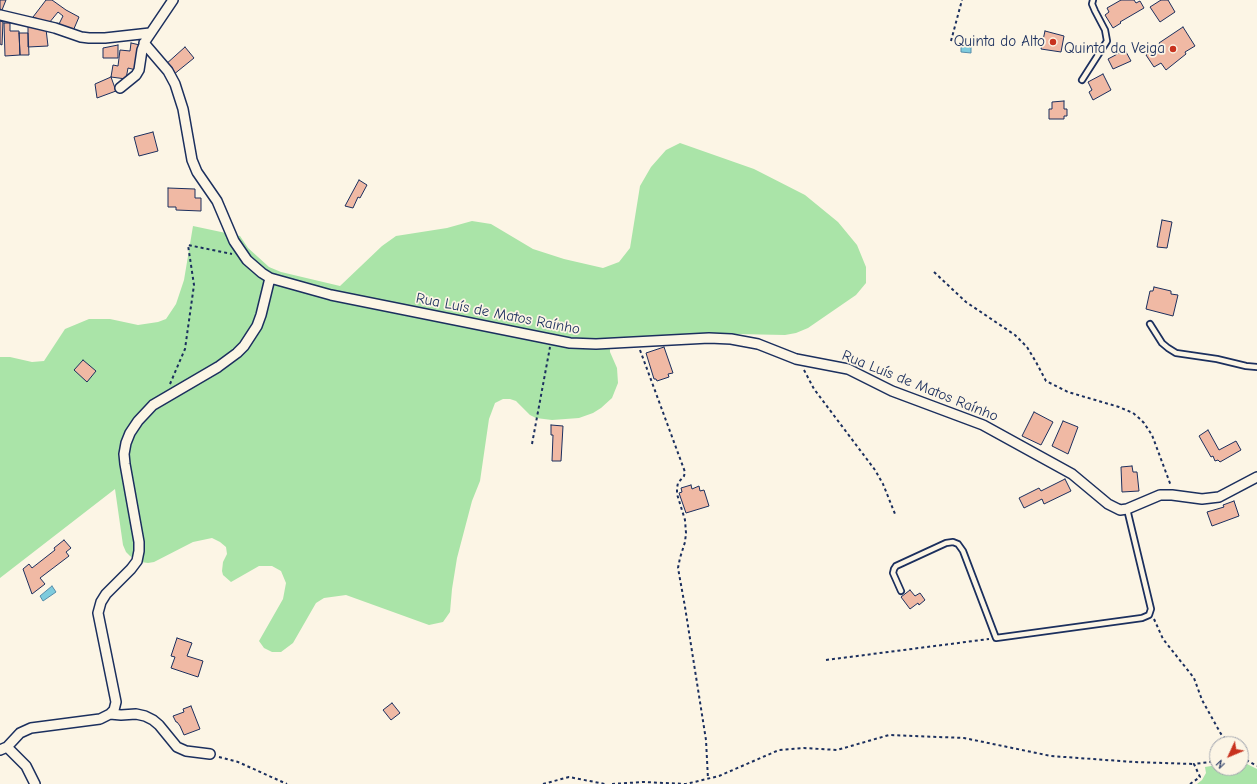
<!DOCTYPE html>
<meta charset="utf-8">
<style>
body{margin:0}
#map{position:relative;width:1257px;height:784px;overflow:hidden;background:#fcf5e5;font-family:"Comic Neue",sans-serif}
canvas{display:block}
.north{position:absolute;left:1209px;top:736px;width:40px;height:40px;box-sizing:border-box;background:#fcf5e5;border:1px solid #a2a6af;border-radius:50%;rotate:226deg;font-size:11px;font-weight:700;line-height:16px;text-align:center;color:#1b2f5e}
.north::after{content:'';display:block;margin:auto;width:14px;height:18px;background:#c8321e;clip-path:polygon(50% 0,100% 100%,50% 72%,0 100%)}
</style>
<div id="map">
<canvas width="1257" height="784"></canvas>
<div class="north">N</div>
</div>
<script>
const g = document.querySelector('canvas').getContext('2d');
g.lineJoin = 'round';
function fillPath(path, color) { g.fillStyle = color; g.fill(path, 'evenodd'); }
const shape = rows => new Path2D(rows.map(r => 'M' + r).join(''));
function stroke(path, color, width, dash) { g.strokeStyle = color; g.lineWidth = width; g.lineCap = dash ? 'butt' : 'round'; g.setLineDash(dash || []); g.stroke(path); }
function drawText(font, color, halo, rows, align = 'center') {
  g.font = font + ' "Comic Neue",sans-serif'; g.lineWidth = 3.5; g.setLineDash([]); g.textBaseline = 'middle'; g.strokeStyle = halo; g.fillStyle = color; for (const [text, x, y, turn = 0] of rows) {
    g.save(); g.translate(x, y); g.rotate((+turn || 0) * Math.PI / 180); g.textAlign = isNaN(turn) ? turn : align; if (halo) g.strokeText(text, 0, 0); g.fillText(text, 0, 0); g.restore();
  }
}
fillPath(shape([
 [680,143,754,169,805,195,838,222,857,245,866,267,866,283,856,295,808,328,796,333,785,335,736,334,679,335,610,340,610,352,617,368,618,383,612,398,601,408,593,413,579,418,552,420,536,418,530,415,516,401,510,399,503,399,495,403,489,419,480,481,472,501,457,558,452,589,450,612,443,622,429,625,346,595,324,598,316,603,293,643,281,652,272,652,264,648,259,641,283,599,286,583,281,571,272,566,259,566,231,582,223,575,222,571,223,562,227,554,226,547,220,542,212,538,193,542,154,562,148,563,141,562,130,556,126,552,123,545,115,489,0,578,0,357,10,357,32,362,44,361,65,329,89,319,110,319,138,325,158,322,166,319,176,304,184,280,193,226,240,236,248,248,258,257,269,267,281,272,340,286,382,246,396,236,447,228,472,221,491,224,533,249,564,259,603,268,619,262,630,248,640,186,651,167,666,150],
 [1241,761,1257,769,1257,784,1197,784,1202,780,1206,773,1205,767,1217,765,1217,768,1241,768]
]), '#aae4a8');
const water = shape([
 [961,45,971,47,971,53,961,52,961,45],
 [52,586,56,592,43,601,40,596,52,586]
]);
fillPath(water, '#7ecbdd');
stroke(water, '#568daa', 1);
const building = shape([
 [0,0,6,0,2,10,0,9,0,0],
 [46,0,52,0,66,10,79,17,73,31,58,26,63,16,58,12,49,23,33,17,46,0],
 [1121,0,1134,0,1136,3,1140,1,1144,8,1120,22,1121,23,1113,28,1105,15,1109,12,1107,8,1121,0],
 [1161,0,1168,0,1175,12,1160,22,1150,7,1161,0],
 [0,21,3,22,2,45,0,44,0,21],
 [4,23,10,23,10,31,19,31,20,55,5,56,4,23],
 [28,26,46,29,48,46,28,47,28,26],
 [1183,27,1195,46,1185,52,1186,54,1166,70,1161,63,1154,67,1146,55,1161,46,1159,43,1183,27],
 [1045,31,1064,36,1061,52,1041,49,1045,31],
 [19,33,28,33,29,55,20,55,19,33],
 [131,43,140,45,136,70,128,68,126,79,111,77,113,65,118,66,120,50,130,51,131,43],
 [118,45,118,58,103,58,103,48,118,45],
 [185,47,194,58,173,75,165,65,185,47],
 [1125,50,1131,61,1113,69,1108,59,1125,50],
 [1103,74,1111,90,1093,100,1089,92,1092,90,1088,82,1103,74],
 [111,77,116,91,97,98,95,84,111,77],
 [1064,101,1064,109,1067,109,1067,116,1064,116,1064,119,1049,119,1049,109,1052,109,1052,102,1064,101],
 [153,132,158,151,139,156,134,137,153,132],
 [359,180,367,185,360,198,358,197,353,208,345,206,359,180],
 [168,188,195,189,195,198,201,198,201,211,176,210,176,207,168,207,168,188],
 [1162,220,1172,222,1167,248,1157,247,1162,220],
 [1154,287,1171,291,1171,294,1178,295,1173,316,1146,309,1150,291,1153,291,1154,287],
 [664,347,673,373,668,374,669,377,657,381,656,379,654,379,646,353,664,347],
 [83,360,96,371,87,382,74,370,83,360],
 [1034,412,1053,422,1041,445,1022,436,1034,412],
 [1063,421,1078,427,1068,454,1052,446,1063,421],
 [551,425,563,426,561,461,552,461,553,435,551,435,551,425],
 [1208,430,1219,450,1236,441,1241,450,1220,462,1218,460,1215,461,1213,456,1211,457,1199,436,1208,430],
 [1132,466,1133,472,1137,472,1139,491,1122,492,1121,467,1132,466],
 [1065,479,1071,491,1044,504,1042,499,1024,508,1019,498,1039,488,1041,491,1065,479],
 [691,485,692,489,699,486,700,491,704,490,709,506,686,513,679,493,682,492,681,488,691,485],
 [1234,501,1239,516,1212,526,1207,512,1224,507,1223,505,1234,501],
 [64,540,71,548,66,552,69,556,40,578,45,584,32,594,23,569,29,564,32,568,55,550,54,548,64,540],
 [910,590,915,596,920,593,925,600,919,605,918,603,910,609,901,597,910,590],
 [177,638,192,643,187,656,203,661,198,677,171,668,175,657,171,656,177,638],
 [392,703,400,713,391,720,383,710,392,703],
 [191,706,200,729,184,735,180,726,177,722,176,722,173,716,184,712,183,709,191,706]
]);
fillPath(building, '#f0b9a4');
stroke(building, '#1b2f5e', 1);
const service = shape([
 [1082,80,1107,41,1105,30,1095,11,1092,4,1093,0],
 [1150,324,1162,343,1168,348,1176,353,1217,359,1246,366,1257,367],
 [901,591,893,573,894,569,896,566,946,543,953,542,958,544,963,551,996,638,1142,618,1149,615,1151,609,1127,509]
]);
const minor = shape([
 [0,15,55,28,81,37,89,38,105,38,150,33],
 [144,43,168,71,175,84,183,109,192,160,197,172,217,201,234,241,247,260,262,273,270,278,331,295,570,343,596,344,709,338,731,339,758,344,796,359,848,369,892,391,983,425,1072,474,1108,504,1120,510,1127,509,1160,495,1172,495,1202,499,1219,497,1257,477],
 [120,88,136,75,139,70,142,50,146,40,173,0],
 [110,714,121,715,136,714,145,716,153,720,159,725,177,747,186,751,210,754],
 [7,747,26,766,35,784],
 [0,750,7,747,20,733,31,728,100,719,110,714,114,710,116,702,115,697,98,613,101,602,106,594,131,569,137,561,139,551,139,542,125,464,124,454,126,443,130,433,138,421,153,405,218,367,237,353,244,346,257,326,261,315,270,278]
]);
stroke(service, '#1b2f5e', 8);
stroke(minor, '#1b2f5e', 12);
stroke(shape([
 [951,41,962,0],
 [934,272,966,302,1015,335,1027,347,1036,362,1046,381,1068,392,1119,407,1133,413,1139,418,1144,423,1152,435,1171,486],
 [640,350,685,472,684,476,678,483,677,488,677,494,685,520,686,533,685,542,680,558,678,568,685,607,706,740,708,779],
 [804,370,814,389,875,470,883,484,895,514],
 [170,384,185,349,194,285,188,245,232,254],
 [532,444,550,347],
 [1154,619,1163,639,1194,678,1202,700,1221,734,1230,744],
 [826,660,989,639],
 [219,757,238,762,287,784],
 [1241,757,1257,766],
 [543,784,569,777,605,784],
 [612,784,643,782,686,784,719,776,779,750,804,748,837,750,889,735,964,738,1051,756,1134,762,1194,764],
 [1190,784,1200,777,1194,764,1217,761]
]), '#1b2f5e', 2, [3, 3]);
stroke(service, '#fcf5e5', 4.5);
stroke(minor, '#fcf5e5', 9);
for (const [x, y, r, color] of [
 [1053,42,4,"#c8321e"],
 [1173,49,4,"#c8321e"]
]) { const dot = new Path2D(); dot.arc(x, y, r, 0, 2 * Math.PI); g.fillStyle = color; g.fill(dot); stroke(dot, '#fcf5e5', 1.5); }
drawText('15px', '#1b2f5e', '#fcf5e5', [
 ["Quinta do Alto",1045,42],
 ["Quinta da Veiga",1165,49]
], 'right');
drawText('15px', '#1b2f5e', '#fcf5e5', [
 ["Rua Luís de Matos Raínho",498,314,11],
 ["Rua Luís de Matos Raínho",920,386,22]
]);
</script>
